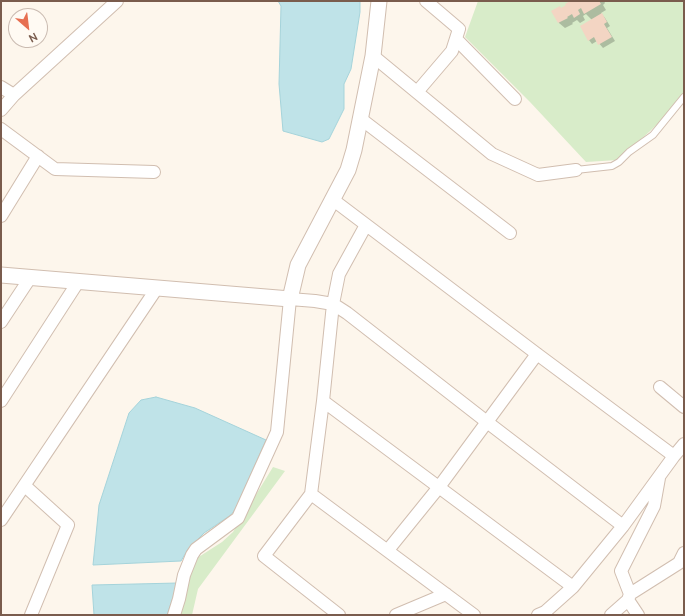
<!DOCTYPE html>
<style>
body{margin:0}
#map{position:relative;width:685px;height:616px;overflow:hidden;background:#fdf6ec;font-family:Ubuntu,sans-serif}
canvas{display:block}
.frame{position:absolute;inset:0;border:2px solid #7a5c4d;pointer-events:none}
.north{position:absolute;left:8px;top:8px;width:40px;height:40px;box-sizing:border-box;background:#fffaf3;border:1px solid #cabbb1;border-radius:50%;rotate:152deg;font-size:11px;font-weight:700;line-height:16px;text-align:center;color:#7a5c4d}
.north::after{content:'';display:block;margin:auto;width:14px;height:18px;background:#e76f51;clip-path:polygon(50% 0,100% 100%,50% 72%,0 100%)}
</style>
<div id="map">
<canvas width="685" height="616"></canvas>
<div class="frame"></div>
<div class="north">N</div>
</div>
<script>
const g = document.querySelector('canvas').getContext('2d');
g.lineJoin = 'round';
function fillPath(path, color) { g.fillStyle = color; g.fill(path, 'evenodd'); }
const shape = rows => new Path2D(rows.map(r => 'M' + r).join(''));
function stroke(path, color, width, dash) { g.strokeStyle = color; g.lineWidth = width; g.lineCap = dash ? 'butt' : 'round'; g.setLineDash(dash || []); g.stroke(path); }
fillPath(shape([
 [478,1,684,1,684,99,649,132,618,160,586,162,530,102,465,37],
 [273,467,285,471,198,589,192,615,181,615,187,567,194,560,222,542,233,532]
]), '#d8ecc9');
const water = shape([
 [278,1,360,1,360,12,351,69,344,84,344,109,329,139,322,142,283,131,279,84,281,6,278,1],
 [156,397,195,408,266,440,236,508,231,515,204,533,188,549,181,561,93,565,99,505,129,413,141,400,156,397],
 [178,583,167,615,94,615,92,585,178,583]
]);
fillPath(water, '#bfe3e8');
stroke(water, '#a5d3da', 1);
fillPath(shape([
 [572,1,604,1,605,3,603,5,606,10,601,13,605,18,610,26,607,28,615,41,603,48,597,41,592,44,589,40,592,20,586,14,583,16,585,20,580,23,577,20,572,23,573,24,565,28,559,23,553,11,562,9,568,5]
]), '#0003');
fillPath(shape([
 [570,1,599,1,601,4,584,14,581,8,578,10,580,14,574,18,572,14,567,17,568,18,558,23,551,11,560,6,561,8,566,5,565,4],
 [602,13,607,22,604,24,612,37,598,45,594,37,588,41,580,26]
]), '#f3d5c3');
const service = shape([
 [576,170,612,166,619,162,629,152,653,135,684,97]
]);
const minor = shape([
 [456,39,515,99],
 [373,56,492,154,538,175,576,170],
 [1,87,14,95],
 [417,92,452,51,459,29,426,1],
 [1,110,14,95,117,1],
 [361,119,510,233],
 [1,129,55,169,154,172],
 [332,199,537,354,674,456],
 [1,216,38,156],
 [1,322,30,278],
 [660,387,684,407],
 [1,401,78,282],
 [323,401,573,587],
 [25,486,68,525,31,615],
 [311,494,474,615],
 [1,520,157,288],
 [388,550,439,487,537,354],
 [630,594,621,571,654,506,659,478],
 [628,600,638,615],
 [174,615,179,599,184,575,192,555,196,549,238,518,277,432,290,299,315,301,333,304,347,313,487,422,623,526],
 [339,615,264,556,311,494,323,401,333,304,339,274,366,225],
 [396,615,446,594],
 [538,615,545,612,573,587,623,526,674,456,684,444],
 [611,615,628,600,630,594,679,563,684,553]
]);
const tertiary = shape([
 [1,275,290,299,298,265,348,170,354,150,373,56,379,1]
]);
stroke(service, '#d1beb0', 8);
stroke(minor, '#d1beb0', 14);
stroke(tertiary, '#d1beb0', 17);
stroke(service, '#fff', 6);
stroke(minor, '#fff', 12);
stroke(tertiary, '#fff', 15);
</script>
